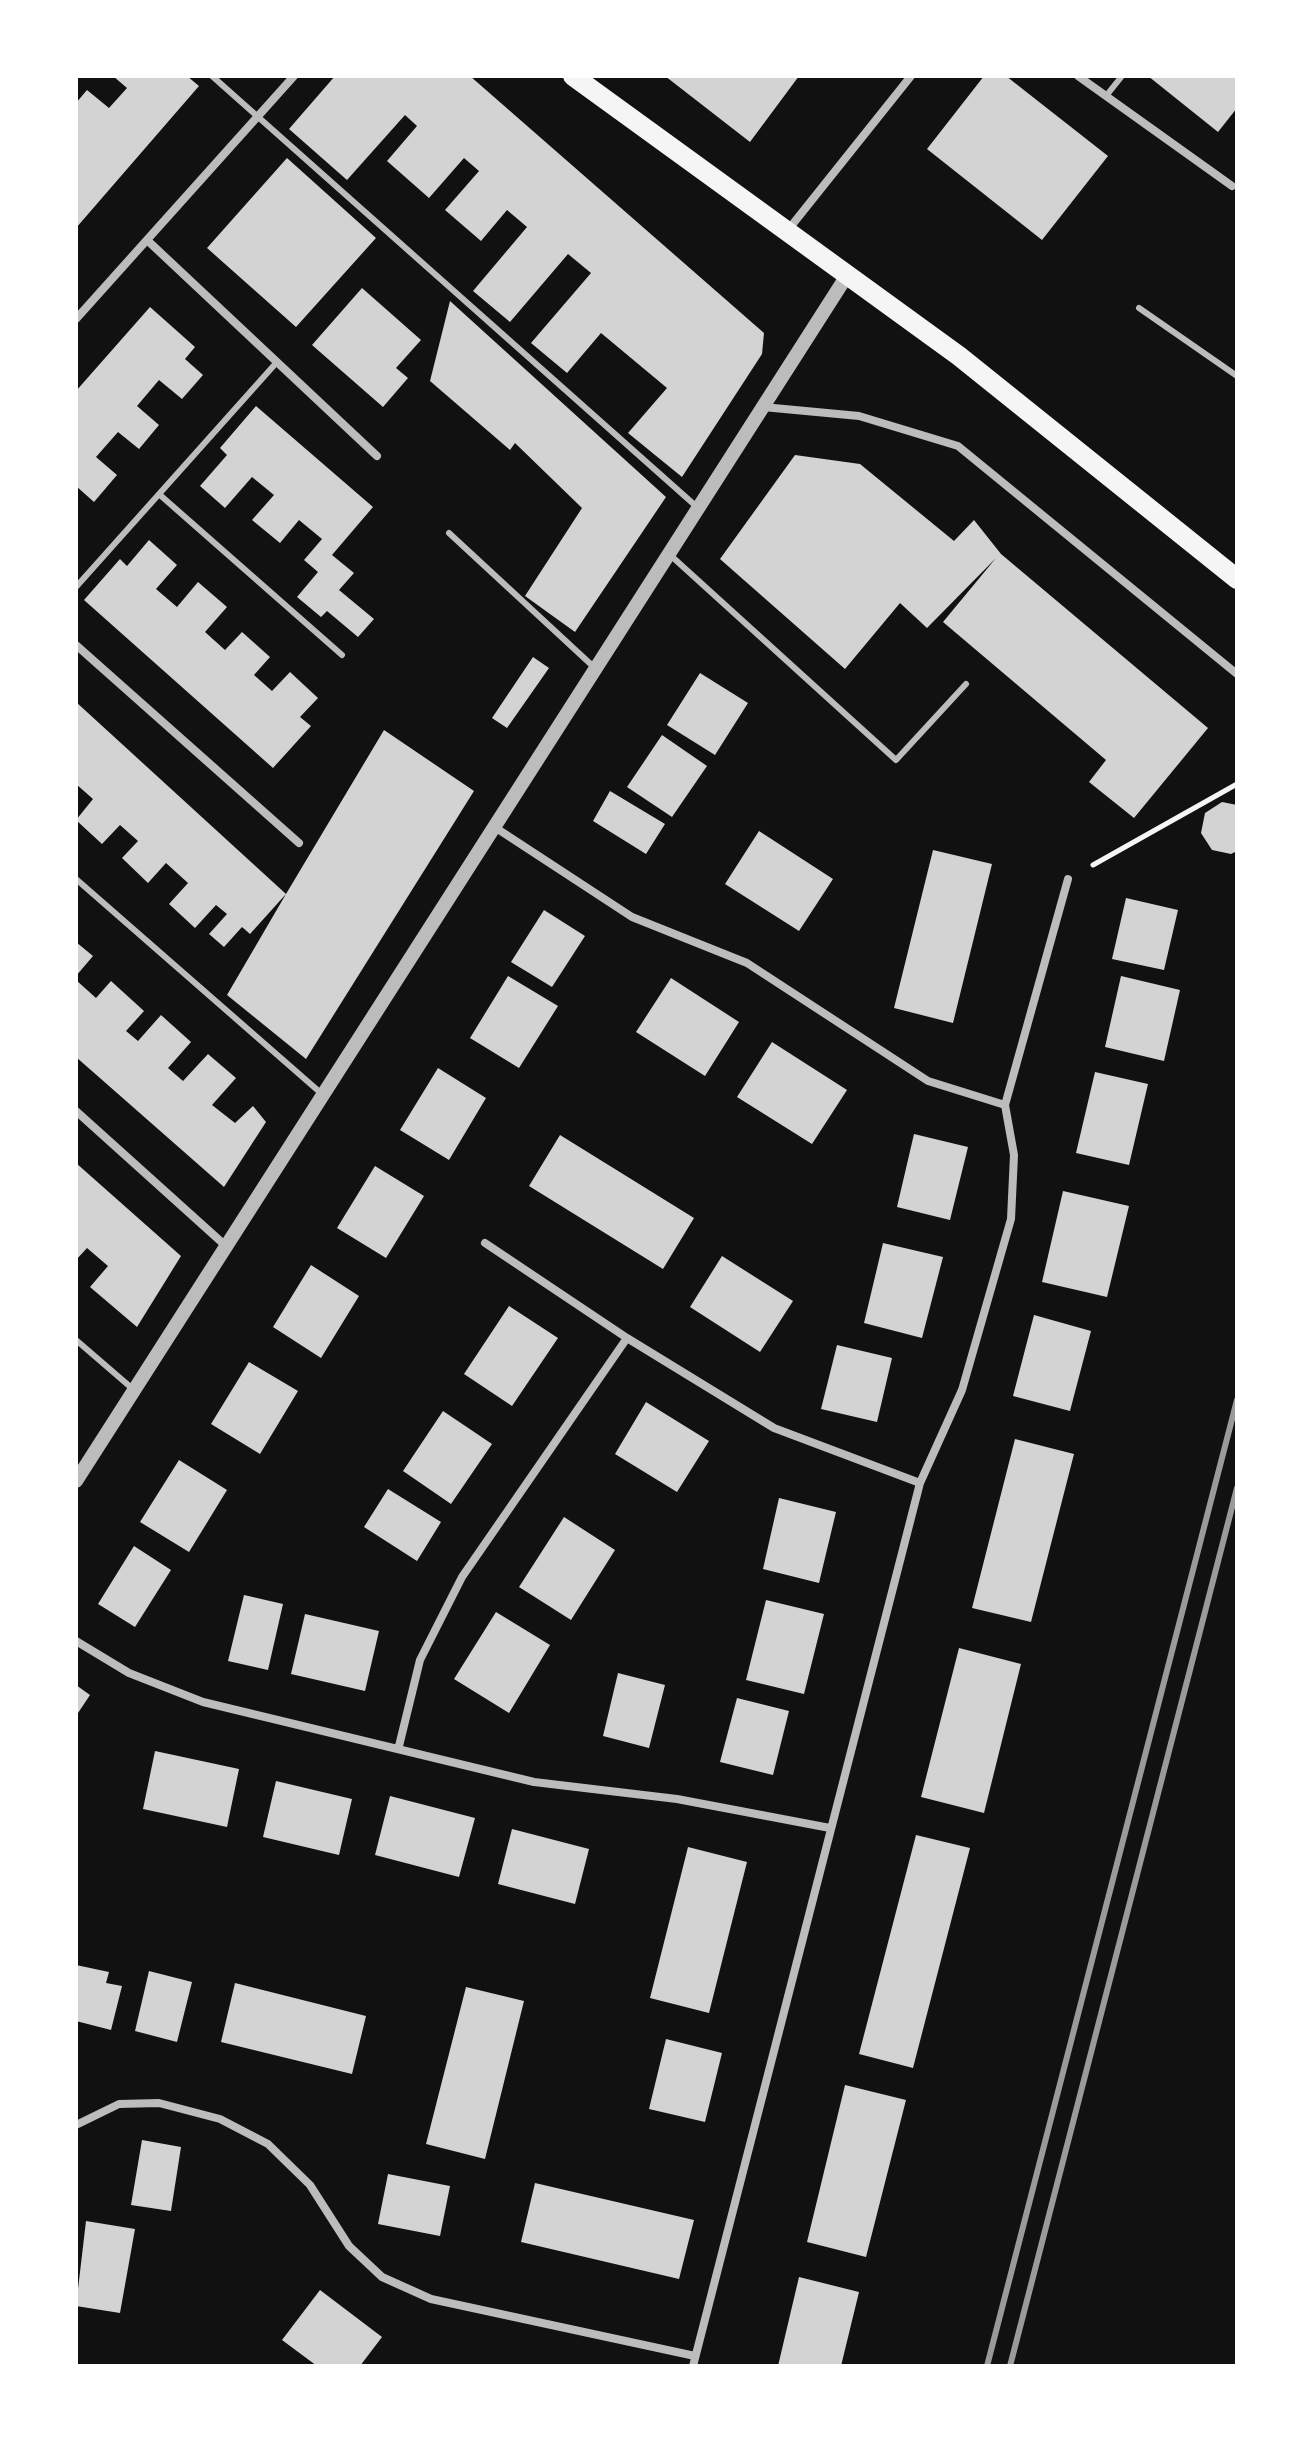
<!DOCTYPE html>
<style>
body{margin:0}
#map{position:relative;width:1313px;height:2442px;overflow:hidden;background:#111;font-family:Roboto,sans-serif}
canvas{display:block}
.frame{position:absolute;inset:0;border:78px solid #fff;pointer-events:none}
</style>
<div id="map">
<canvas width="1313" height="2442"></canvas>
<div class="frame"></div>
</div>
<script>
const g = document.querySelector('canvas').getContext('2d');
g.lineJoin = 'round';
function fillPath(path, color) { g.fillStyle = color; g.fill(path, 'evenodd'); }
const shape = rows => new Path2D(rows.map(r => 'M' + r).join(''));
function stroke(path, color, width, dash) { g.strokeStyle = color; g.lineWidth = width; g.lineCap = dash ? 'butt' : 'round'; g.setLineDash(dash || []); g.stroke(path); }
fillPath(shape([
 [113,76,187,76,199,86,76,228,76,103,87,90,109,108,127,88],
 [335,76,470,76,764,333,762,354,682,477,628,433,667,388,601,333,567,373,531,343,591,273,568,254,510,322,473,291,527,227,507,210,481,241,445,210,479,171,464,158,429,198,387,161,417,126,405,115,347,180,289,129],
 [665,76,799,76,750,142],
 [984,76,1006,76,1108,156,1042,240,927,149],
 [1148,76,1237,76,1237,108,1218,132],
 [287,158,376,238,296,327,207,248],
 [362,288,421,340,396,368,408,378,383,407,312,345],
 [450,301,666,497,575,632,525,596,582,508,515,443,510,450,430,381],
 [150,307,195,347,185,359,203,375,182,399,159,380,137,406,159,425,139,449,118,432,96,457,117,475,94,502,76,486,76,391],
 [256,406,373,507,332,555,354,573,339,590,374,619,358,637,327,611,321,617,297,597,318,572,304,560,322,539,299,520,280,543,252,520,274,495,252,477,225,508,200,486,227,455,220,448],
 [795,455,860,464,954,541,974,520,1001,554,1208,728,1134,818,1089,782,1106,760,943,622,996,558,927,628,900,603,845,669,720,559],
 [149,540,177,565,156,589,177,607,198,582,227,607,205,632,225,650,242,632,270,657,254,675,272,691,290,672,318,698,300,717,311,726,273,768,84,600,120,559,127,566],
 [533,657,549,668,507,728,492,718],
 [700,673,748,703,715,755,667,725],
 [76,702,286,894,384,730,474,791,306,1059,227,995,286,894,250,934,242,927,224,947,209,934,227,914,216,905,195,928,169,904,188,883,166,863,148,883,122,858,138,841,120,825,102,844,76,820,93,799,76,784],
 [662,735,707,766,672,817,627,787],
 [610,791,665,824,646,854,593,821],
 [1222,802,1237,805,1237,851,1231,854,1212,850,1201,833,1205,813],
 [759,831,833,879,799,931,725,884],
 [933,850,992,864,953,1023,894,1008],
 [1126,898,1178,910,1164,970,1112,959],
 [544,910,585,936,552,987,511,962],
 [76,942,93,956,76,976],
 [508,976,558,1006,519,1068,470,1038],
 [1121,976,1180,990,1164,1061,1105,1047],
 [671,978,739,1022,705,1076,636,1032],
 [76,980,96,998,111,981,144,1011,126,1031,138,1041,161,1015,191,1042,168,1068,183,1081,208,1054,236,1078,212,1105,235,1123,253,1106,266,1122,224,1187,76,1057],
 [772,1042,847,1090,812,1144,737,1097],
 [438,1068,486,1098,449,1160,400,1130],
 [1095,1072,1148,1084,1129,1165,1076,1153],
 [914,1134,968,1147,950,1220,897,1207],
 [560,1135,694,1218,663,1269,529,1186],
 [76,1163,181,1256,137,1327,90,1287,108,1266,87,1248,76,1260],
 [375,1166,424,1196,386,1258,337,1228],
 [1063,1191,1129,1206,1107,1297,1042,1282],
 [883,1243,943,1257,922,1338,864,1323],
 [722,1256,793,1301,760,1352,690,1307],
 [311,1265,359,1296,321,1358,273,1327],
 [509,1306,558,1338,512,1406,464,1374],
 [1034,1315,1091,1331,1070,1411,1013,1396],
 [837,1345,892,1358,877,1422,821,1409],
 [249,1362,298,1391,260,1454,211,1424],
 [646,1402,709,1441,677,1492,615,1454],
 [443,1411,492,1444,451,1504,403,1471],
 [1015,1439,1074,1454,1031,1622,972,1608],
 [179,1460,227,1490,189,1552,140,1522],
 [388,1489,441,1522,417,1561,364,1527],
 [779,1498,836,1512,819,1583,763,1569],
 [564,1517,615,1550,571,1620,519,1587],
 [134,1546,171,1570,135,1627,98,1604],
 [244,1595,283,1604,268,1670,228,1661],
 [766,1600,824,1614,804,1694,746,1680],
 [496,1612,550,1645,509,1713,454,1679],
 [305,1614,379,1631,365,1691,291,1674],
 [959,1648,1021,1664,984,1813,921,1797],
 [618,1673,665,1685,649,1748,603,1736],
 [76,1685,90,1695,76,1716],
 [737,1698,789,1711,773,1775,720,1762],
 [155,1751,239,1769,227,1827,143,1809],
 [276,1781,352,1799,339,1855,263,1837],
 [390,1796,475,1818,459,1877,375,1855],
 [512,1829,589,1849,575,1904,498,1884],
 [916,1835,970,1848,913,2068,859,2054],
 [688,1847,747,1862,709,2013,650,1998],
 [76,1965,109,1972,106,1983,122,1986,111,2030,76,2021],
 [149,1971,192,1982,177,2042,135,2031],
 [235,1983,366,2016,352,2074,221,2042],
 [466,1987,524,2001,485,2159,426,2144],
 [666,2039,722,2053,705,2122,649,2109],
 [845,2085,906,2100,866,2257,807,2242],
 [142,2140,181,2147,171,2211,131,2205],
 [388,2174,450,2186,440,2236,378,2224],
 [535,2183,694,2220,679,2279,521,2242],
 [86,2221,135,2229,120,2313,76,2306],
 [799,2277,859,2292,841,2366,778,2366],
 [320,2290,382,2337,360,2366,317,2366,282,2340]
]), '#d3d3d3');
stroke(shape([
 [1093,865,1237,784]
]), '#f5f5f5', 5);
stroke(shape([
 [212,76,697,507],
 [1106,96,1122,76],
 [1139,308,1237,376],
 [160,495,342,655],
 [449,533,596,669],
 [669,554,896,760,966,684],
 [76,587,277,362],
 [76,879,322,1094],
 [76,1340,134,1390]
]), '#bcbcbc', 6);
stroke(shape([
 [1078,76,1232,186],
 [788,230,911,76],
 [147,240,377,456],
 [76,319,294,76],
 [763,407,859,416,958,446,1237,674],
 [76,645,299,843],
 [496,828,632,917,747,963,928,1081,1005,1105],
 [76,1111,227,1247],
 [485,1243,627,1338,774,1428,920,1483],
 [76,1641,129,1673,203,1702,534,1782,677,1799,830,1828],
 [399,1746,420,1660,462,1577,627,1338],
 [76,2125,119,2104,159,2103,220,2119,268,2144,310,2185,349,2246,382,2277,431,2299,695,2356],
 [693,2366,920,1483,962,1390,1011,1219,1014,1155,1005,1105,1068,879]
]), '#bcbcbc', 8);
stroke(shape([
 [76,1481,846,277]
]), '#bcbcbc', 14);
stroke(shape([
 [573,76,959,356,1237,579]
]), '#f5f5f5', 20);
stroke(shape([
 [987,2366,1237,1400],
 [1010,2366,1237,1488]
]), '#9a9a9a', 6);
</script>
